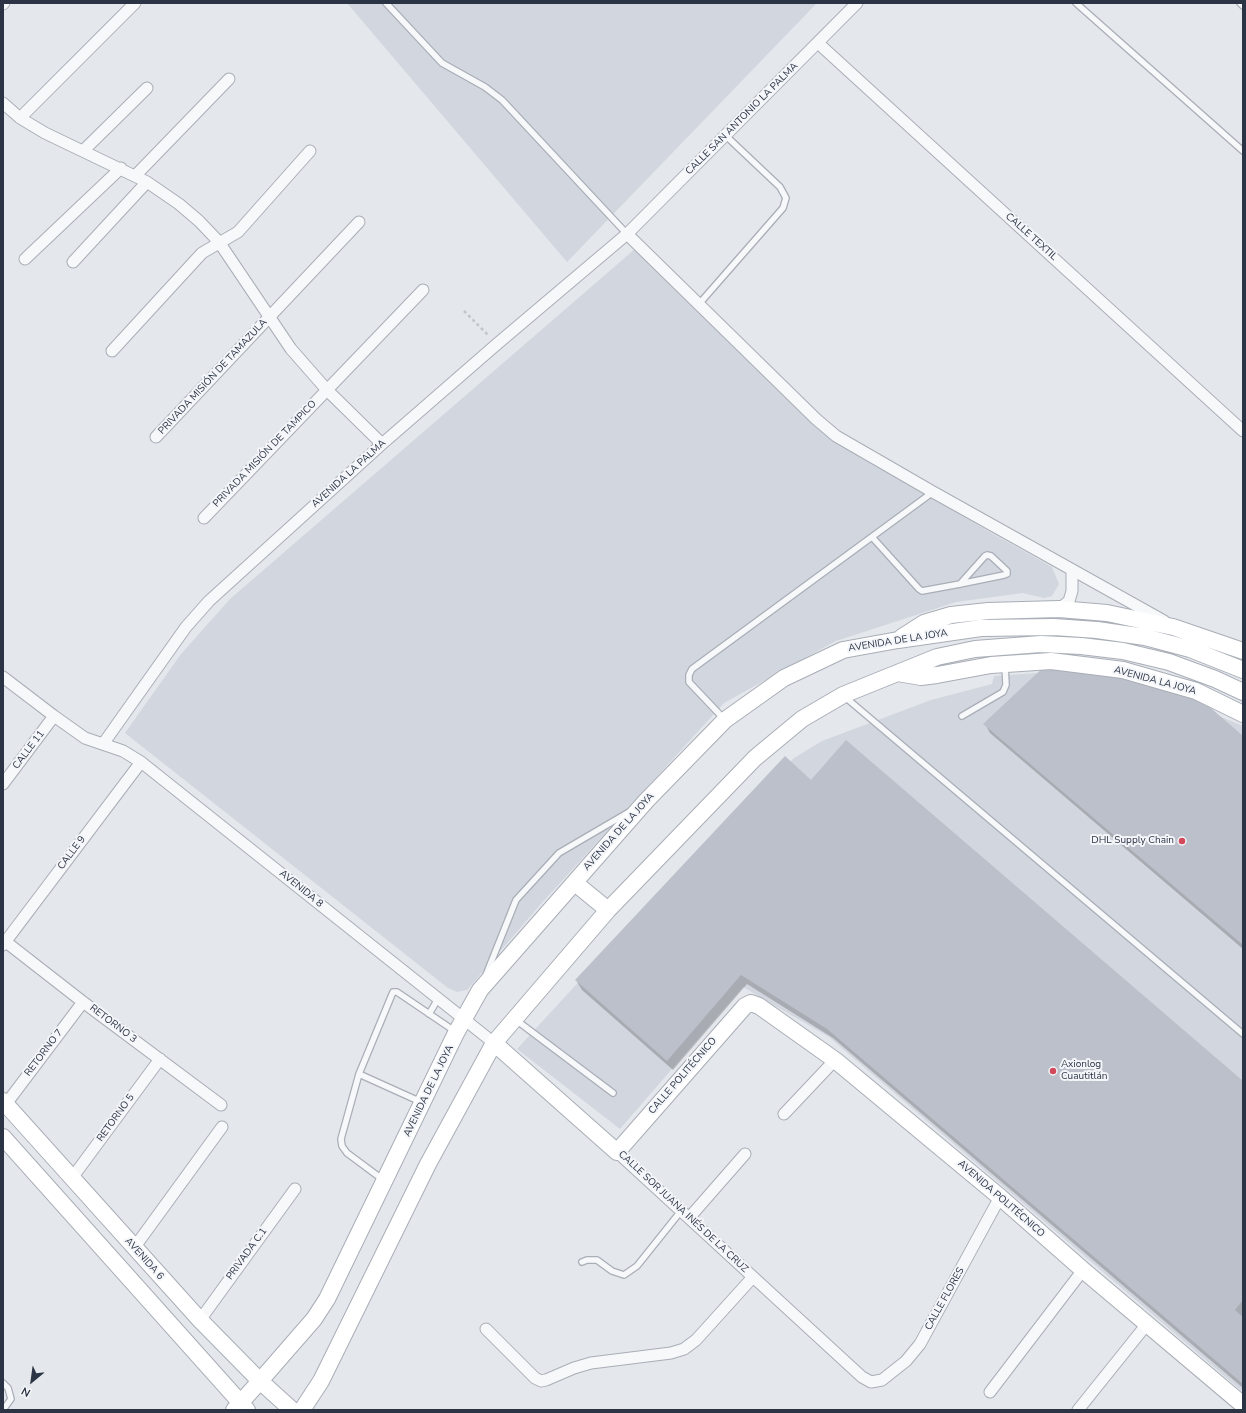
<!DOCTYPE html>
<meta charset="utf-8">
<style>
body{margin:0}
#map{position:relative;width:1246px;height:1413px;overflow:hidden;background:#e4e7ec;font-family:"Nunito Sans",sans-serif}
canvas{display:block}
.frame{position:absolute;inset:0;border:4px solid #2b3445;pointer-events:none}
.north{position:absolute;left:12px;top:1361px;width:40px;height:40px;-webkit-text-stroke:3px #f4f6f9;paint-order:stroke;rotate:209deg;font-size:11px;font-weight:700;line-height:16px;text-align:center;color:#2b3445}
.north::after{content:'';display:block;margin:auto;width:14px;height:18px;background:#2b3445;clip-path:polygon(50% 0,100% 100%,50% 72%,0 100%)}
</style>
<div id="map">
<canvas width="1246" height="1413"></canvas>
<div class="frame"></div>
<div class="north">N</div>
</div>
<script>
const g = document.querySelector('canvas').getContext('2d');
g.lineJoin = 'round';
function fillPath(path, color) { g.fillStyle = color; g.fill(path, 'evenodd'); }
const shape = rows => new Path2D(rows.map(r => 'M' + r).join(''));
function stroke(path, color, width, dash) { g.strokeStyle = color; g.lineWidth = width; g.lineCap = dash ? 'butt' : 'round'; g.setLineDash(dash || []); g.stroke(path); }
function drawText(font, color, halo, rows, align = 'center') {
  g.font = font + ' "Nunito Sans",sans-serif'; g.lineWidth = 4; g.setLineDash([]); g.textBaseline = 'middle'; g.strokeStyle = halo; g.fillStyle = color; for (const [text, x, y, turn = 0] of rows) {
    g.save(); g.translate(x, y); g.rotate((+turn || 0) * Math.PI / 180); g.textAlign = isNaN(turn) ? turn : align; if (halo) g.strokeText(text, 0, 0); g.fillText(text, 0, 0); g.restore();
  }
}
fillPath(shape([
 [347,3,817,3,567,262],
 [635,249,825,433,988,531,1052,567,1059,584,1052,596,1044,598,1023,593,956,602,836,641,724,703,540,905,467,990,457,992,448,988,125,733,181,654,230,599],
 [1065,671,1137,682,1243,726,1243,1392,829,1037,743,987,620,1129,517,1049,741,805,794,758,822,741,931,700,992,684,994,676]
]), '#d2d6de');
fillPath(shape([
 [985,724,1243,738,1243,949,990,733],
 [811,782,1243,1082,1243,1316,1242,1317,1243,1318,1243,1388,833,1038,747,984,673,1070,582,990,576,980]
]), '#0003');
fillPath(shape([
 [1047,664,1127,672,1197,696,1243,736,1243,945,983,724],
 [846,740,1243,1081,1243,1300,1235,1310,1243,1317,1243,1384,827,1029,741,975,667,1061,575,980,785,756,811,780]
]), '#bbc0ca');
const lane = shape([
 [386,3,442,63,485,87,502,100,627,234],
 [1076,3,1243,151],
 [1240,3,1243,6],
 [699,304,783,208,786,198,780,187,725,135],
 [872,537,919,589,922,591,960,584,1004,575,1007,574,1007,571,991,556,987,555,985,556,960,584],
 [845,697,1243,1034],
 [962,716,1003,692,1006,685,1005,665],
 [725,720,689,682,689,675,692,669,933,492],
 [486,975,516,900,559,853,629,812],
 [429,1014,438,999],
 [516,1020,613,1093],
 [359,1074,393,992,397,992,456,1032],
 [382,1179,347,1153,342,1146,341,1139,359,1074,421,1102],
 [582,1262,587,1260,597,1260,612,1271,624,1275,637,1266,681,1211],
 [3,1383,8,1388,11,1399,3,1410]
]);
const street = shape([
 [3,4,4,3],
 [818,43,1243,431],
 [3,103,20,118,45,133,147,182,179,204,199,221,219,242,291,349,327,390,382,444],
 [20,118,135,3],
 [83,151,147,88],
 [135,176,229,79],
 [627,234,816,419,836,436,933,492,1164,621],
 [25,259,121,168],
 [73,262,147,182],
 [112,351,202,253,238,232,310,151],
 [156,437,359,222],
 [204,518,423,290],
 [1059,609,1069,601,1072,591,1072,570],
 [3,677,54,716,85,738,123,751,141,762,494,1043],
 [103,744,186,627,209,601,382,444,497,344,627,234,857,3],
 [3,784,54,716],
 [6,942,83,1002,221,1105],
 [3,945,141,762],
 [6,1104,83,1002],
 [784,1114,835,1060],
 [617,1152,862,1377,871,1382,882,1380,906,1361,920,1344,1000,1197],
 [72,1178,160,1059],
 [689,1218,745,1154],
 [134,1248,222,1127],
 [200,1320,295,1189],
 [486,1329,535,1378,541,1381,546,1380,574,1368,591,1363,671,1353,684,1349,696,1340,753,1277],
 [990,1392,1083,1270],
 [1078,1410,1147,1324]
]);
const secondary = shape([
 [902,637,924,623,951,615,988,611,1059,609,1107,613,1173,627,1243,651],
 [898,673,921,677,937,675,991,665,1051,661,1123,670,1196,691,1243,714],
 [575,883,608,910],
 [494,1043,617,1152,745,1006,751,1003,759,1006,835,1060,1000,1197,1083,1270,1243,1405],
 [3,1101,200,1320,260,1381,292,1410],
 [3,1137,247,1410],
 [234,1410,260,1381,314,1319,327,1299,456,1033,480,990,646,801,725,720,784,678,843,650,898,640,981,628,1054,627,1097,630,1145,637,1190,649,1243,670],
 [302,1410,321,1381,428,1164,494,1043,608,910,755,758,802,719,843,695,937,657,975,649,1041,644,1081,646,1123,651,1169,662,1215,679,1243,692]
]);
stroke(lane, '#a9aeb7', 8);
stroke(street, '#a9aeb7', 13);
stroke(secondary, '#a9aeb7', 18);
stroke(shape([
 [464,311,489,336]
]), '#c2c5cb', 2.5, [3, 3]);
stroke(lane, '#f7f8fa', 5.5);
stroke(street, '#f7f8fa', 11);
stroke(secondary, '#fff', 16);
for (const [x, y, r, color] of [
 [1182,841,4,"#d1495b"],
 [1053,1071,4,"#d1495b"]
]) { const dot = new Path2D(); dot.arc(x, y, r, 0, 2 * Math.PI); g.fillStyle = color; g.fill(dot); stroke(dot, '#f4f6f9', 1.5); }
drawText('10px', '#2b3445', '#f4f6f9', [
 ["CALLE SAN ANTONIO LA PALMA",742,119,-45],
 ["CALLE TEXTIL",1031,237,42],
 ["PRIVADA MISIÓN DE TAMAZULA",213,377,-47],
 ["PRIVADA MISIÓN DE TAMPICO",265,454,-46],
 ["AVENIDA LA PALMA",349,474,-42],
 ["AVENIDA DE LA JOYA",898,641,-9],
 ["AVENIDA LA JOYA",1155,681,15],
 ["CALLE 11",29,750,-53],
 ["AVENIDA DE LA JOYA",619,832,-48],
 ["CALLE 9",72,853,-53],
 ["AVENIDA 8",301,889,39],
 ["RETORNO 3",113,1024,37],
 ["RETORNO 7",44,1053,-53],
 ["CALLE POLITÉCNICO",683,1076,-49],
 ["AVENIDA DE LA JOYA",429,1091,-64],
 ["RETORNO 5",116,1118,-54],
 ["AVENIDA POLITÉCNICO",1001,1199,41],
 ["CALLE SOR JUANA INÉS DE LA CRUZ",683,1212,43],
 ["PRIVADA C.1",247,1254,-54],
 ["AVENIDA 6",144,1259,48],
 ["CALLE FLORES",945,1299,-61]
]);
drawText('10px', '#2b3445', '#f4f6f9', [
 ["DHL Supply Chain",1174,841],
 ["Axionlog",1061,1065,"left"],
 ["Cuautitlán",1061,1077,"left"]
], 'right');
</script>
